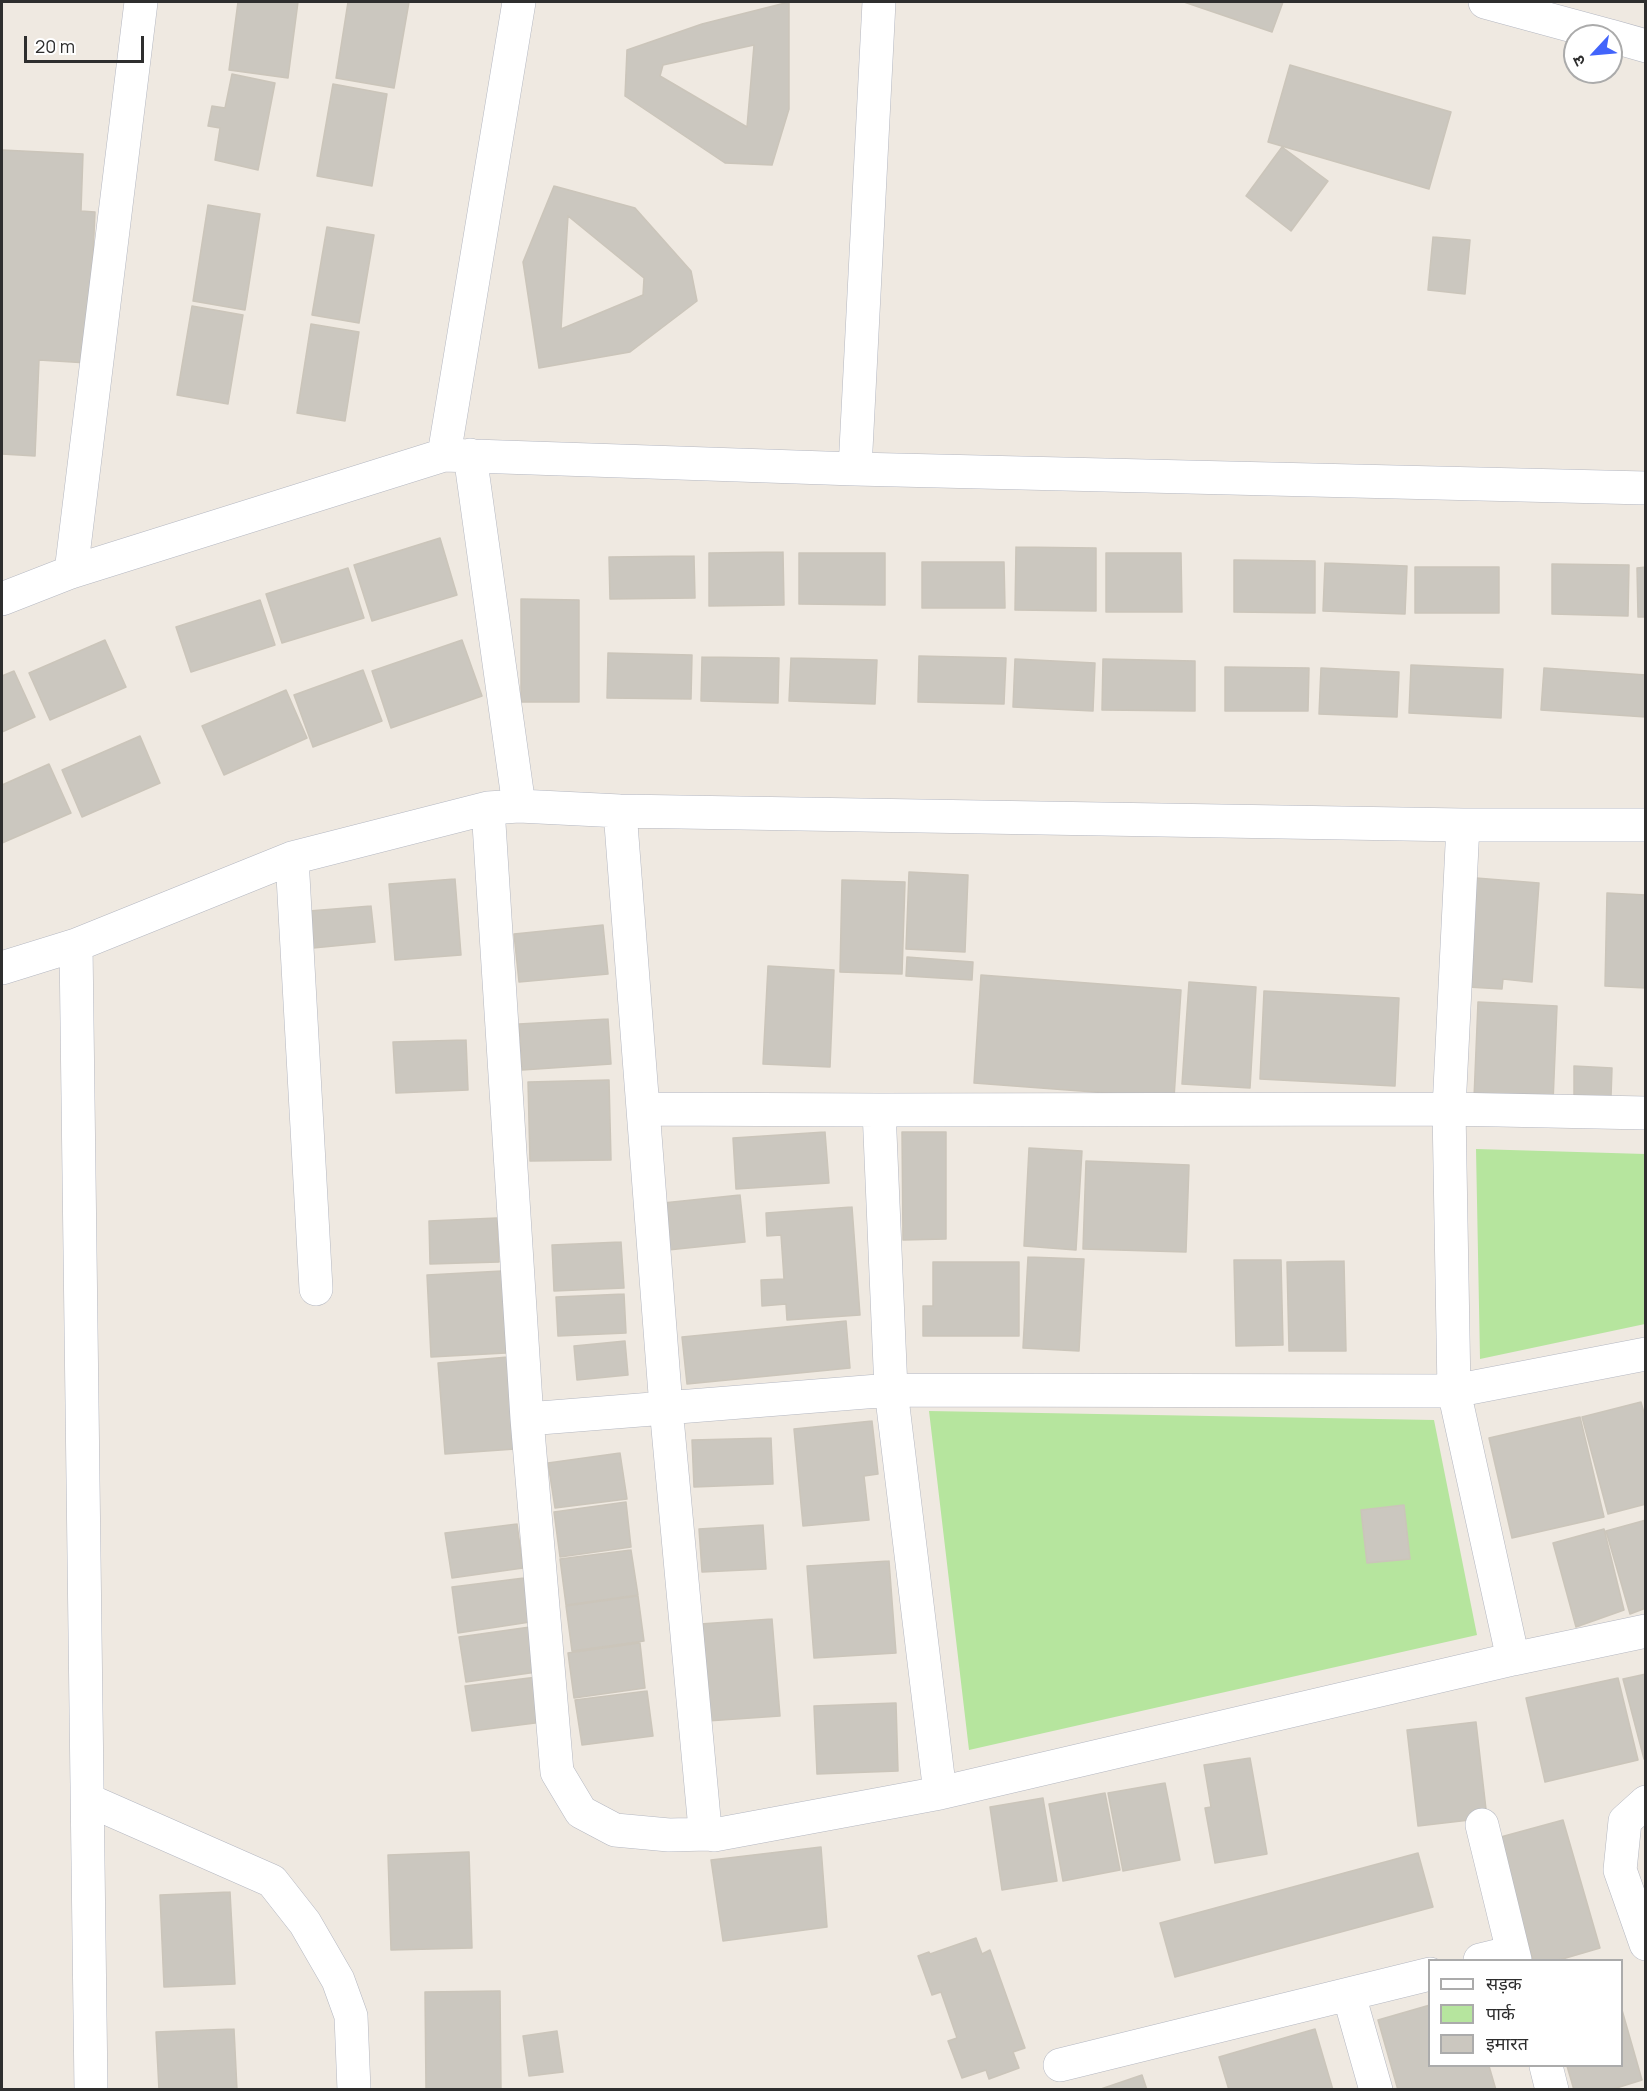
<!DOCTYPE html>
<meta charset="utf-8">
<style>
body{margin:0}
#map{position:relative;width:1647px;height:2091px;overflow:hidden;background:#efe9e1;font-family:Manrope,"Noto Sans Devanagari",sans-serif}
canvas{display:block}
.frame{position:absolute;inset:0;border:3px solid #2e2e2e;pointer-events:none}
.legend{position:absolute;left:1428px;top:1959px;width:195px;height:108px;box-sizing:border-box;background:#fff;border:2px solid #ababab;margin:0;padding:8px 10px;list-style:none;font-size:18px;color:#2e2e2e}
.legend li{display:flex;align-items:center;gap:12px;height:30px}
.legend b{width:30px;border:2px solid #ababab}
.north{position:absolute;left:1563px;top:24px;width:60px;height:60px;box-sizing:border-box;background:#fff;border:2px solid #ababab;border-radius:50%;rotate:244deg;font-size:16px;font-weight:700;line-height:24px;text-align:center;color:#2e2e2e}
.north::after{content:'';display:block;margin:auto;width:21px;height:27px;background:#4264fb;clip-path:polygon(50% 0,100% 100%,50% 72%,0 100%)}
.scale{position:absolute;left:24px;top:36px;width:120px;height:27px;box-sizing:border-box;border:3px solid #2e2e2e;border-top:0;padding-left:8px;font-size:18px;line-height:21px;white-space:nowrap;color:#2e2e2e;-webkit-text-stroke:4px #fff;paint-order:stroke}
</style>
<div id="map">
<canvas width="1647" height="2091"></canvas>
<div class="frame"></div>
<ul class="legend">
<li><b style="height:8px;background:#fff"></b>सड़क</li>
<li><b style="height:16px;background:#b6e59e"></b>पार्क</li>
<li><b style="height:16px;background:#cbc7bf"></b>इमारत</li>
</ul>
<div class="north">उ</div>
<div class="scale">20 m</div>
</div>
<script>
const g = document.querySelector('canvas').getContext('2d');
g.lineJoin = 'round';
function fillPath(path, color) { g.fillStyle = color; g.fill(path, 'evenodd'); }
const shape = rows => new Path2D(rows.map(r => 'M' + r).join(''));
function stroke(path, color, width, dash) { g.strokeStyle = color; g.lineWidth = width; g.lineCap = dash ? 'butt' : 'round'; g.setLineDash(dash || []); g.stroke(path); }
fillPath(shape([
 [1476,1149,1645,1154,1645,1324,1480,1359],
 [929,1411,1434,1420,1477,1635,969,1750]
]), '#b6e59e');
const building = shape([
 [238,2,298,2,288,78,229,70,238,2],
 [348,2,409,2,394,88,336,78,348,2],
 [789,2,789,109,772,165,725,163,625,96,627,50,702,24,789,2],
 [754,45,747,127,660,76,663,65,754,45],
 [1184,2,1283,2,1272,32,1184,2],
 [1290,65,1451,112,1429,189,1268,142,1290,65],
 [232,74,275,83,258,170,215,160,220,128,208,126,212,106,225,108,232,74],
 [333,84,387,94,372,186,317,176,333,84],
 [1282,147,1328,181,1291,231,1246,196,1282,147],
 [2,150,83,154,81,211,95,212,88,363,39,360,35,456,2,454,2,150],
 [554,186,635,208,691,271,697,301,630,352,539,368,523,262,554,186],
 [568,216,644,278,643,295,561,329,568,216],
 [208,205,260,214,245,310,193,301,208,205],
 [327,227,374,235,359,323,312,315,327,227],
 [1433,237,1470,240,1465,294,1428,290,1433,237],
 [192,306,243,315,228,404,177,395,192,306],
 [311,324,359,332,345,421,297,413,311,324],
 [440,538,457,595,372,621,354,565,440,538],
 [1016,547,1096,548,1096,611,1015,610,1016,547],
 [783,552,784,605,709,606,709,553,783,552],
 [799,553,885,553,885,605,799,604,799,553],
 [1106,553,1181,553,1182,612,1106,612,1106,553],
 [694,556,695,598,610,599,609,557,694,556],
 [1234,560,1315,561,1315,613,1234,612,1234,560],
 [922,562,1004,562,1005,608,922,608,922,562],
 [1325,563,1407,566,1405,614,1323,611,1325,563],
 [1552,564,1629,565,1628,616,1552,614,1552,564],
 [1415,567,1499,567,1499,613,1415,613,1415,567],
 [1646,567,1646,617,1638,617,1637,568,1646,567],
 [348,568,364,618,282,643,266,594,348,568],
 [521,599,579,600,579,702,521,702,521,599],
 [260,600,275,645,191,672,176,627,260,600],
 [105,640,126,687,50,720,29,673,105,640],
 [462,640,482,696,391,728,372,671,462,640],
 [608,653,692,655,691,699,607,698,608,653],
 [919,656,1006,658,1004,704,918,702,919,656],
 [702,657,779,658,778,703,701,701,702,657],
 [791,658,877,660,875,704,789,701,791,658],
 [1015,659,1095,663,1093,711,1013,707,1015,659],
 [1103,659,1195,661,1195,711,1102,710,1103,659],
 [1411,665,1503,669,1501,718,1409,713,1411,665],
 [1225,667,1309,668,1308,711,1225,711,1225,667],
 [1321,668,1399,672,1397,717,1319,714,1321,668],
 [1544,668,1646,675,1646,717,1541,710,1544,668],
 [363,670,382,721,313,747,294,695,363,670],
 [14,671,35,717,2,732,2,676,14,671],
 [286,690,307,738,224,775,202,726,286,690],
 [140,736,160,783,82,817,62,770,140,736],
 [49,764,71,813,2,843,2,785,49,764],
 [909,872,968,875,965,952,906,949,909,872],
 [1476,878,1539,883,1532,982,1503,979,1502,989,1468,987,1476,878],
 [455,879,461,955,395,960,389,884,455,879],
 [842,880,905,882,902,974,840,972,842,880],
 [1607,893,1646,895,1646,988,1605,986,1607,893],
 [371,906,375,942,313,948,309,911,371,906],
 [603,925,608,974,519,982,514,934,603,925],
 [907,957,973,962,972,980,906,976,907,957],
 [768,966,834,970,830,1067,763,1064,768,966],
 [981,975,1181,990,1174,1098,974,1083,981,975],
 [1189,982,1256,987,1250,1088,1182,1084,1189,982],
 [1264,991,1399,998,1395,1086,1260,1079,1264,991],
 [1478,1002,1557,1006,1553,1102,1474,1098,1478,1002],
 [608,1019,611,1064,522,1070,519,1024,608,1019],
 [466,1040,468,1090,396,1093,393,1042,466,1040],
 [1574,1066,1612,1068,1611,1097,1574,1095,1574,1066],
 [609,1080,611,1160,530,1161,528,1082,609,1080],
 [825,1132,829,1183,736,1189,733,1138,825,1132],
 [902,1132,946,1132,946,1239,903,1240,902,1132],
 [1029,1148,1082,1151,1076,1250,1024,1246,1029,1148],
 [1086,1161,1189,1165,1186,1252,1083,1249,1086,1161],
 [740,1195,745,1242,668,1250,663,1203,740,1195],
 [852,1207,860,1315,787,1320,786,1304,762,1306,761,1280,784,1279,781,1235,767,1236,766,1213,852,1207],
 [497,1218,499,1262,430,1264,429,1221,497,1218],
 [621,1242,624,1288,554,1291,552,1245,621,1242],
 [1028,1257,1084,1259,1079,1351,1023,1348,1028,1257],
 [1234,1260,1281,1260,1283,1345,1236,1346,1234,1260],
 [1344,1261,1346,1351,1289,1351,1287,1262,1344,1261],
 [933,1262,1019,1262,1019,1336,923,1336,923,1306,933,1306,933,1262],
 [502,1271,506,1353,431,1357,427,1275,502,1271],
 [624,1294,626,1333,558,1336,556,1297,624,1294],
 [846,1321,850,1368,687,1384,682,1337,846,1321],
 [625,1341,628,1375,577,1380,574,1346,625,1341],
 [508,1357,515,1449,445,1454,438,1363,508,1357],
 [1641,1402,1646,1420,1646,1504,1608,1514,1582,1417,1641,1402],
 [1580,1417,1604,1517,1512,1538,1489,1438,1580,1417],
 [872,1421,878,1474,864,1476,869,1520,803,1526,794,1429,872,1421],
 [771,1438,773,1484,694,1487,692,1440,771,1438],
 [620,1453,627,1499,555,1508,548,1463,620,1453],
 [626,1502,631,1547,560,1557,554,1512,626,1502],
 [1404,1505,1410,1559,1367,1563,1361,1510,1404,1505],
 [1646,1520,1646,1608,1630,1614,1606,1531,1646,1520],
 [517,1524,523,1568,452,1578,445,1533,517,1524],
 [763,1525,766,1569,702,1572,699,1529,763,1525],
 [1604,1529,1624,1610,1576,1627,1553,1543,1604,1529],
 [631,1550,638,1595,566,1605,560,1559,631,1550],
 [889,1561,896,1653,814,1658,807,1566,889,1561],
 [524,1578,530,1622,458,1633,452,1587,524,1578],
 [638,1596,644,1641,572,1651,566,1606,638,1596],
 [772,1619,780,1716,707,1721,700,1624,772,1619],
 [530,1627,537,1672,466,1682,459,1637,530,1627],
 [640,1643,645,1688,574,1698,568,1653,640,1643],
 [1646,1674,1646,1759,1644,1759,1623,1679,1646,1674],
 [537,1677,543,1722,472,1731,465,1686,537,1677],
 [1618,1678,1638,1760,1545,1782,1526,1698,1618,1678],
 [647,1691,653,1736,582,1745,575,1700,647,1691],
 [896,1703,898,1771,817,1774,814,1706,896,1703],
 [1476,1722,1487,1818,1418,1826,1407,1730,1476,1722],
 [1250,1758,1267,1854,1215,1863,1205,1808,1211,1807,1204,1765,1250,1758],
 [1165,1783,1180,1860,1123,1871,1108,1793,1165,1783],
 [1105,1793,1120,1870,1063,1881,1049,1804,1105,1793],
 [1043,1798,1057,1881,1002,1890,990,1807,1043,1798],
 [1563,1820,1600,1948,1559,1960,1533,1960,1497,1838,1563,1820],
 [821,1847,827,1927,723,1941,711,1860,821,1847],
 [469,1852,472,1948,391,1950,388,1855,469,1852],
 [1418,1853,1433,1907,1175,1977,1160,1923,1418,1853],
 [230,1892,235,1984,164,1987,160,1895,230,1892],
 [976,1938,982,1954,990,1950,1025,2048,1013,2052,1019,2068,989,2079,986,2070,962,2078,948,2041,957,2038,941,1992,932,1995,918,1956,929,1952,930,1954,976,1938],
 [500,1991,501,2090,426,2090,425,1992,500,1991],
 [1430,2005,1430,2066,1489,2066,1496,2090,1398,2090,1378,2020,1430,2005],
 [1622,2010,1642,2080,1610,2090,1574,2090,1567,2066,1622,2066,1622,2010],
 [234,2029,237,2090,159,2090,156,2032,234,2029],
 [1315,2029,1333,2090,1229,2090,1219,2057,1315,2029],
 [557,2031,563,2072,529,2076,523,2036,557,2031],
 [1142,2075,1147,2090,1098,2090,1142,2075]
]);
fillPath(building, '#cbc7bf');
stroke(building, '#cbc5ba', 1.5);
const minor = shape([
 [1485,2,1610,36],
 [1611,36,1646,46],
 [444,455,519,2],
 [470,455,519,806],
 [855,469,879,2],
 [71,572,141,2],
 [2,599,71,572,444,455,855,469,1646,488],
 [488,808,527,1419,557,1772,581,1812,615,1830,669,1835,708,1834],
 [620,811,666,1407,705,1829,708,1834,714,1835,940,1793,1513,1659,1646,1631],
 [1463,825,1449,1109,1454,1391,1513,1659],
 [292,858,316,1289],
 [76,945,91,2090],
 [2,968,76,945,292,858,488,808,519,806,620,811,1463,825,1646,825],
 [643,1109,879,1110,1449,1109,1646,1113],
 [879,1110,891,1390,940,1793],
 [527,1419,891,1390,1454,1391,1646,1354],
 [88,1800,272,1881,305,1923,338,1980,351,2016,354,2090],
 [1646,1802,1625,1821,1620,1870,1646,1944],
 [1482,1825,1515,1960],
 [1480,1960,1513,1952],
 [1349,1995,1376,2090],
 [1060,2065,1430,1974],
 [1546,2066,1552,2090]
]);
stroke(minor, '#b4b7c1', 34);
stroke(minor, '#fff', 33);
</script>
